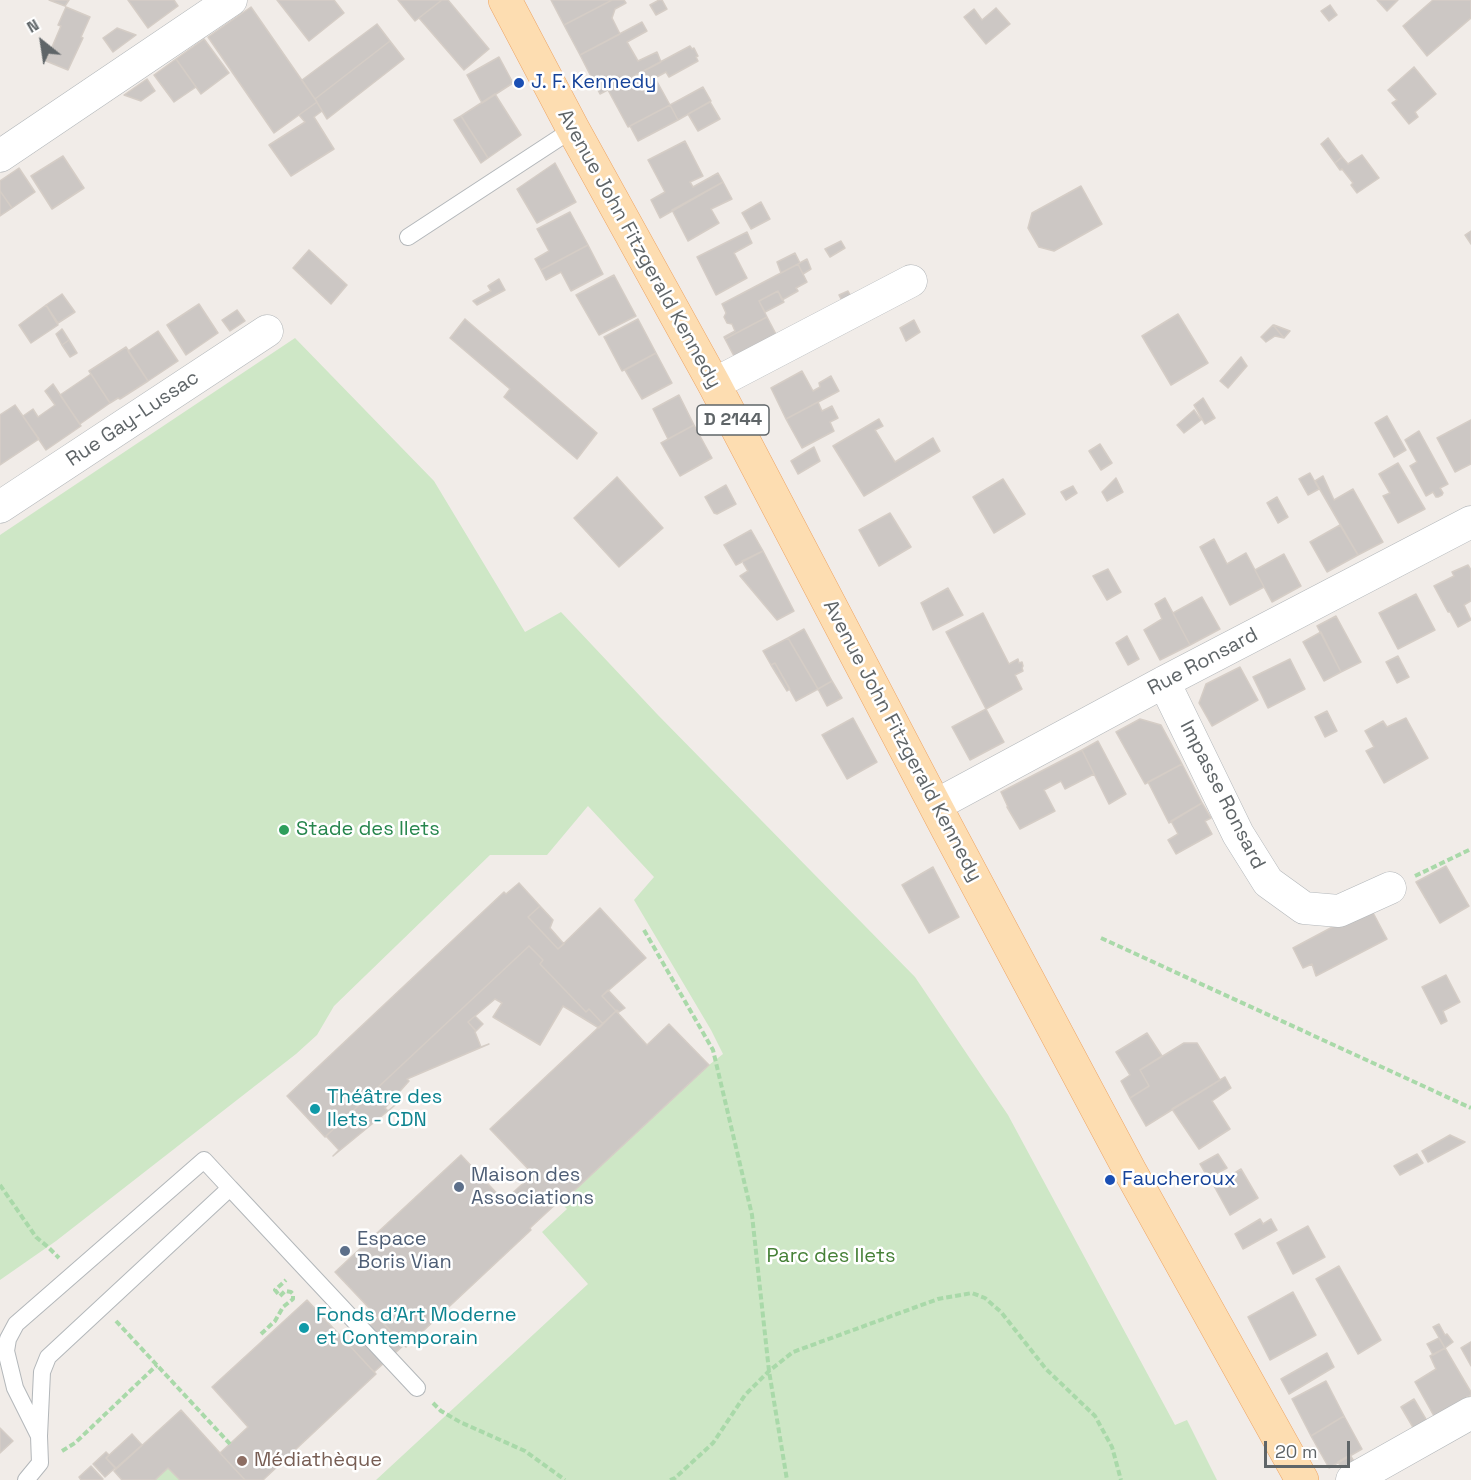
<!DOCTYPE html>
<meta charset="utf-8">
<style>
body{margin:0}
#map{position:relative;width:1471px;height:1480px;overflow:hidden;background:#f1ece8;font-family:"Space Grotesk",sans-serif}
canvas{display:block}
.north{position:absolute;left:12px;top:12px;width:60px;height:60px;-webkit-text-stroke:4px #fff;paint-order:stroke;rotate:330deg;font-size:16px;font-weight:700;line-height:24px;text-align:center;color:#5f6568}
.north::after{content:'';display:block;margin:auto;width:21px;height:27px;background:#5f6568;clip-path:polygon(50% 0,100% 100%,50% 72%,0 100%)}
.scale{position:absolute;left:1264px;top:1441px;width:86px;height:27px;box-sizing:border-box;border:3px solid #5f6568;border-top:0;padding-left:8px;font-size:18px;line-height:21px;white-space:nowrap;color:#5f6568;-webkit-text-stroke:4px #fff;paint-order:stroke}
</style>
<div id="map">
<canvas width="1471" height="1480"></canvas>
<div class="north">N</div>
<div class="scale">20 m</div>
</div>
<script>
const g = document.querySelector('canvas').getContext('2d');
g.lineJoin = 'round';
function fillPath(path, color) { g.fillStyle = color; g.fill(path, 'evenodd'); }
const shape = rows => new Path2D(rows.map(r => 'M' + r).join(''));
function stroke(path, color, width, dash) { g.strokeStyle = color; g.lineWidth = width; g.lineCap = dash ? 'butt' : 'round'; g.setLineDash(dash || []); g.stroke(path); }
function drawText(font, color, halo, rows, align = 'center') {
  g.font = font + ' "Space Grotesk",sans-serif'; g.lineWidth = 5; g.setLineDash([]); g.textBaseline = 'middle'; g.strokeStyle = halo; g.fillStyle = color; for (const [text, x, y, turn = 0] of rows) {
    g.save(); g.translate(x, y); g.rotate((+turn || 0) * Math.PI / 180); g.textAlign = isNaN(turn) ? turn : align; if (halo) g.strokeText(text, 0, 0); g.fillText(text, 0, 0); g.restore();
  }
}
fillPath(shape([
 [295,338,434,481,525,632,561,612,657,714,915,977,1008,1115,1175,1425,1187,1420,1217,1480,376,1480,588,1284,542,1232,567,1209,561,1203,709,1065,723,1054,711,1030,634,900,654,877,588,806,547,855,490,855,334,1006,317,1035,296,1054,56,1241,0,1280,0,535],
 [168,1468,180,1480,155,1480]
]), '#cee7c6');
const building = shape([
 [49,0,69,0,65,6,49,0],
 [128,0,174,0,178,6,148,28,128,0],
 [277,0,334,0,344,13,309,41,277,0],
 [398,0,442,0,415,21,398,0],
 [442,0,448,0,489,49,464,70,419,18,442,0],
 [551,0,612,0,564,25,551,0],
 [612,0,624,0,626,3,615,9,612,18,620,34,580,55,564,25,612,0],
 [659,0,662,0,667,9,656,15,650,5,659,0],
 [1377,0,1398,0,1387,11,1377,0],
 [1433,0,1471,0,1471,18,1427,56,1403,26,1433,0],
 [1330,5,1337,15,1329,21,1321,11,1330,5],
 [66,7,90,17,81,37,83,38,68,70,46,61,61,26,58,25,66,7],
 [251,7,317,102,274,133,208,37,251,7],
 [996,8,1010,24,986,44,964,17,974,9,982,20,996,8],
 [642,22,647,31,627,42,638,61,657,52,661,62,600,94,580,55,642,22],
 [377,24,390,41,315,99,302,80,377,24],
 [117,28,136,35,113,52,103,38,117,28],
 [204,39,229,73,201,94,176,59,204,39],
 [390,41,404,59,327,119,315,99,390,41],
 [690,46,692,49,694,48,698,56,696,57,698,61,669,77,666,72,655,78,670,105,628,127,608,90,690,46],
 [499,57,513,83,482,103,467,75,499,57],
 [176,59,196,87,174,102,154,75,176,59],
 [1414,67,1436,94,1415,112,1418,117,1409,124,1392,103,1397,100,1388,90,1414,67],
 [147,79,155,91,141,101,124,95,147,79],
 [703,87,711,101,678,120,670,105,703,87],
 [495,94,521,135,488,158,461,116,495,94],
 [317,102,322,111,314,117,334,149,291,176,269,145,305,122,299,115,317,102],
 [710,102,720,119,698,131,688,114,710,102],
 [670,105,678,120,638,141,630,126,670,105],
 [461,116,488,158,481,163,454,120,461,116],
 [1328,138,1342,157,1335,163,1321,144,1328,138],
 [685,141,703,176,690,182,693,187,718,173,723,182,660,218,651,200,665,192,648,160,685,141],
 [1362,155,1379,178,1357,193,1351,185,1353,183,1342,169,1340,170,1335,163,1342,157,1348,164,1362,155],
 [63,156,84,188,52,209,31,176,63,156],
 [555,163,576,202,537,223,517,189,555,163],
 [19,168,35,192,12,208,0,191,0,181,19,168],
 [723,182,732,199,711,209,719,223,688,241,672,210,723,182],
 [1081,186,1102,224,1054,251,1039,247,1028,228,1032,213,1081,186],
 [0,191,12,208,0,216,0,191],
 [761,202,770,219,751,229,742,213,761,202],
 [570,212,588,245,541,270,535,259,549,251,537,229,570,212],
 [1471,231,1471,244,1465,235,1471,231],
 [747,232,752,243,734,253,747,278,716,295,697,257,747,232],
 [841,241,845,248,830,257,825,249,841,241],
 [588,245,603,274,571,291,561,272,546,280,541,270,588,245],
 [309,250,347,285,331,304,293,268,309,250],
 [795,253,800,263,781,273,777,262,795,253],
 [807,259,811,269,803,274,798,264,807,259],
 [798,264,807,282,796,288,798,291,782,300,778,291,759,301,767,317,725,339,724,337,735,331,732,324,727,323,724,317,726,313,722,304,798,264],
 [614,275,636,316,599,335,576,295,614,275],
 [499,279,505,290,477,305,473,301,491,291,488,286,499,279],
 [778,291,784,302,765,312,759,301,778,291],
 [848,291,852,298,843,303,839,295,848,291],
 [62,294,75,312,58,323,46,305,62,294],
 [199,304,218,333,186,355,167,325,199,304],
 [46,305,58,325,31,343,19,325,46,305],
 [237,310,245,321,230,331,222,320,237,310],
 [1178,314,1208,363,1171,385,1142,336,1178,314],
 [767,317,777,336,735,358,725,339,767,317],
 [465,319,597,433,577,459,504,397,510,389,450,338,465,319],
 [638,319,656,353,622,371,604,337,638,319],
 [914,320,920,332,906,341,900,328,914,320],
 [1273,325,1274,325,1290,331,1284,338,1273,325],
 [1273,325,1284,338,1275,336,1266,342,1261,337,1273,325],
 [62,329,69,340,62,345,56,334,62,329],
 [158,331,178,361,148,381,128,351,158,331],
 [69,340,77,353,70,357,62,345,69,340],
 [126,347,148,381,120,399,118,398,110,403,89,371,126,347],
 [656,353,672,383,642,399,625,370,656,353],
 [1241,357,1247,366,1228,388,1220,381,1241,357],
 [802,371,813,391,820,387,819,383,831,376,839,391,786,419,771,388,802,371],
 [91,374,110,403,80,424,60,395,91,374],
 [53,384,81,426,46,450,23,416,33,409,38,417,55,405,45,391,53,384],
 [679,395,694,425,668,439,653,409,679,395],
 [1203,398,1215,418,1205,424,1194,405,1203,398],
 [818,402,822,411,832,406,838,418,830,422,834,431,802,448,786,419,818,402],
 [15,405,39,439,0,465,0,415,15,405],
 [1194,410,1201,420,1184,433,1177,425,1194,410],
 [1387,416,1406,450,1394,457,1375,423,1387,416],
 [879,419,883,426,875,430,895,462,933,438,940,451,864,496,833,446,879,419],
 [1471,420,1471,464,1455,472,1437,438,1471,420],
 [694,425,712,458,680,476,661,443,694,425],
 [1419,431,1448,484,1440,488,1443,493,1442,495,1438,497,1436,497,1433,492,1426,496,1410,466,1417,462,1405,440,1419,431],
 [1100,444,1112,463,1101,470,1089,451,1100,444],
 [814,447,820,461,798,474,791,461,814,447],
 [1398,463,1425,509,1398,523,1383,496,1390,493,1379,474,1398,463],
 [1310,473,1319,489,1308,495,1299,479,1310,473],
 [1323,476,1334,500,1353,489,1383,542,1358,555,1315,481,1323,476],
 [617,477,663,528,619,567,574,518,617,477],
 [1116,478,1123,492,1107,501,1102,492,1116,478],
 [1003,479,1025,514,994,533,973,497,1003,479],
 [726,485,736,504,717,514,714,513,705,497,726,485],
 [1073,486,1077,493,1066,500,1061,492,1073,486],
 [1277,497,1288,517,1278,523,1267,503,1277,497],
 [890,513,911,547,879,566,859,530,890,513],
 [1340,525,1358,555,1327,572,1310,542,1340,525],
 [751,530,763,551,736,565,724,545,751,530],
 [1214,539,1227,564,1246,553,1264,587,1230,605,1200,547,1214,539],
 [763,551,794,611,777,620,740,576,748,571,742,561,763,551],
 [1284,554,1301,586,1272,602,1255,570,1284,554],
 [1468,565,1471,570,1471,601,1464,605,1471,620,1458,627,1450,612,1448,612,1434,586,1454,576,1452,572,1468,565],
 [1108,569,1121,592,1107,600,1093,576,1108,569],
 [948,588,963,615,933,630,921,603,948,588],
 [1416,594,1435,630,1398,649,1379,613,1416,594],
 [1202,597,1220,629,1190,645,1173,613,1202,597],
 [1165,598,1190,645,1160,660,1144,630,1162,619,1155,604,1165,598],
 [983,613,1009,664,1018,659,1019,663,1022,662,1023,666,1022,668,1023,671,1015,675,1022,689,986,709,946,632,983,613],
 [1336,616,1361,662,1341,672,1317,626,1336,616],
 [804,629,832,681,818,689,788,638,804,629],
 [1321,632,1341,672,1324,681,1303,642,1321,632],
 [1127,636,1139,659,1128,665,1116,643,1127,636],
 [788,638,818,689,796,701,775,663,771,665,763,651,788,638],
 [1398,656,1409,677,1397,683,1386,662,1398,656],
 [1290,659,1305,689,1268,708,1253,677,1290,659],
 [775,663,790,689,787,691,771,665,775,663],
 [1240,667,1258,700,1212,726,1199,703,1206,684,1240,667],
 [832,681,842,698,827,706,818,689,832,681],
 [986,709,1004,742,970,760,952,727,986,709],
 [1327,711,1337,731,1325,737,1315,717,1327,711],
 [853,718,877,762,847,779,822,735,853,718],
 [1406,718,1428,758,1384,783,1366,751,1374,747,1365,731,1383,721,1387,727,1406,718],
 [1140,719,1161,725,1182,764,1145,784,1116,732,1140,719],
 [1098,741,1126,794,1109,804,1082,750,1098,741],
 [1082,750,1094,774,1065,789,1061,781,1044,790,1055,811,1020,829,1007,807,1008,807,1001,792,1082,750],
 [1182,764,1202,803,1169,823,1148,782,1182,764],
 [1202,803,1211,818,1205,821,1212,834,1176,854,1168,840,1178,834,1171,821,1202,803],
 [1446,866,1469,906,1440,923,1416,882,1446,866],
 [933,867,959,917,929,933,902,885,933,867],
 [519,883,540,906,528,917,558,949,600,908,646,958,602,996,616,1011,603,1024,589,1009,586,1012,540,964,543,960,529,946,325,1137,287,1096,504,892,506,894,519,883],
 [540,906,553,920,550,928,564,944,558,949,528,917,540,906],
 [1370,907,1387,939,1316,976,1312,964,1303,968,1293,948,1370,907],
 [529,946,543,960,540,964,586,1012,589,1009,603,1024,599,1028,563,1006,540,1045,493,1017,502,1003,495,999,468,1022,476,1031,475,1032,481,1047,489,1044,407,1079,409,1081,385,1108,388,1111,400,1101,333,1156,339,1150,326,1136,529,946],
 [1446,975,1460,1002,1443,1011,1447,1021,1441,1024,1422,987,1446,975],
 [608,990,625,1008,619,1012,617,1010,616,1011,602,996,608,990],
 [616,1011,647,1045,669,1024,709,1065,561,1203,559,1201,530,1228,531,1230,406,1347,335,1272,461,1155,504,1201,533,1174,490,1129,616,1011],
 [475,1016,483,1024,476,1031,468,1022,475,1016],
 [1147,1033,1162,1056,1140,1070,1149,1086,1130,1098,1121,1081,1130,1075,1116,1052,1147,1033],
 [1184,1043,1197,1043,1220,1080,1146,1126,1130,1098,1149,1086,1140,1070,1184,1043],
 [1225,1077,1231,1088,1212,1101,1230,1129,1199,1149,1172,1109,1225,1077],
 [1450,1135,1465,1142,1428,1162,1422,1151,1450,1135],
 [1218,1154,1227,1168,1208,1178,1200,1164,1218,1154],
 [1417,1154,1423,1163,1400,1175,1394,1166,1417,1154],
 [1241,1169,1258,1198,1230,1215,1214,1186,1241,1169],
 [1260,1219,1263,1224,1271,1219,1277,1230,1243,1249,1235,1234,1260,1219],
 [1308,1226,1325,1257,1293,1274,1277,1243,1308,1226],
 [1339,1266,1381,1340,1358,1354,1316,1279,1339,1266],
 [1293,1292,1316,1335,1270,1360,1248,1317,1293,1292],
 [307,1300,376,1374,263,1480,245,1480,220,1453,248,1427,212,1387,307,1300],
 [378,1318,404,1345,374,1372,349,1345,378,1318],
 [1439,1324,1445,1335,1447,1334,1453,1342,1445,1348,1433,1327,1439,1324],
 [1439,1338,1445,1348,1433,1355,1427,1344,1439,1338],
 [1471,1342,1471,1366,1461,1348,1471,1342],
 [1445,1348,1471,1392,1471,1395,1434,1416,1415,1382,1436,1369,1430,1356,1445,1348],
 [1327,1353,1334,1367,1289,1394,1281,1379,1327,1353],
 [1326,1381,1344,1416,1311,1436,1292,1399,1326,1381],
 [1414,1399,1427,1421,1414,1429,1401,1407,1414,1399],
 [181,1410,220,1453,245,1480,180,1480,168,1468,155,1480,122,1480,114,1471,181,1410],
 [1344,1416,1362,1449,1329,1468,1311,1436,1344,1416],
 [0,1428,13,1441,0,1453,0,1428],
 [132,1434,142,1445,116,1468,106,1458,132,1434],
 [106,1452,109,1455,106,1458,115,1468,105,1477,93,1464,106,1452],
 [1350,1455,1355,1463,1343,1470,1338,1462,1350,1455],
 [91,1466,103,1479,102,1480,81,1480,79,1477,91,1466]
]);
fillPath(building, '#ccc7c4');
stroke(building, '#d5cdc6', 1.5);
const service = shape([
 [408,237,573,129],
 [230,1188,417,1388],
 [26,1480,40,1463,39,1436,42,1372,48,1357,230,1188,204,1160,16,1324,8,1339,6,1351,15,1388,39,1436]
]);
const minor = shape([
 [0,156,231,0],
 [714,384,911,281],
 [0,507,267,331],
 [1164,682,1238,834,1268,882,1304,908,1339,911,1390,888],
 [936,805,1164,682,1471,522],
 [1352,1480,1471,1413]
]);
const primary = shape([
 [505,0,573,129,714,384,948,830,1130,1171,1302,1480]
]);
stroke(service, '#b3b7ba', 18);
stroke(minor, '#b3b7ba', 33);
stroke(primary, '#eea463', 34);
stroke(shape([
 [1415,876,1471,849],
 [644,930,713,1050,752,1215,769,1371,787,1480],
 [1101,938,1471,1108],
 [0,1185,36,1237,48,1247,59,1258],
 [116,1321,230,1444],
 [261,1334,275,1321,283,1307,293,1299,293,1294,291,1292,285,1291,280,1296,275,1290,286,1280],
 [433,1403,441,1411,460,1422,525,1451,565,1480],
 [62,1451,75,1443,157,1365],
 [670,1480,675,1478,713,1443,745,1395,769,1371,793,1352,938,1299,972,1293,985,1298,1001,1312,1046,1369,1095,1416,1112,1447,1121,1480]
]), '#a9d9a9', 4, [6, 3]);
stroke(service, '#fff', 16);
stroke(minor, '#fff', 32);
stroke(primary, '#fdddb1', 33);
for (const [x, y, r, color] of [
 [519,83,6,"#1a4fb4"],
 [284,830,6,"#2e9e5b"],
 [315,1109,6,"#0f9aa8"],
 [1110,1180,6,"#1a4fb4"],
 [459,1187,6,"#5c6f8a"],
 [345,1251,6,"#5c6f8a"],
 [304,1328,6,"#0f9aa8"],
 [242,1461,6,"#8d6e63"]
]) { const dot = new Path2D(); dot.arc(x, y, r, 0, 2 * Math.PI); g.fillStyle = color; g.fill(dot); stroke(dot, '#fff', 2); }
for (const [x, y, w] of [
 [733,420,72]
]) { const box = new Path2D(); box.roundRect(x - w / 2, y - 15, w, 30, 4.5); g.fillStyle = '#fff'; g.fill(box); stroke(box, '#5f6568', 1.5); }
drawText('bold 18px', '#5f6568', null, [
 ["D 2144",733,420]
]);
drawText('20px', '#164399', '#fff', [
 ["J. F. Kennedy",531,83],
 ["Faucheroux",1122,1180]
], 'left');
drawText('20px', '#5f6568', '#fff', [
 ["Avenue John Fitzgerald Kennedy",639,249,61],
 ["Rue Gay-Lussac",133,419,-34],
 ["Rue Ronsard",1203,662,-28],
 ["Avenue John Fitzgerald Kennedy",902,741,62],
 ["Impasse Ronsard",1222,795,63]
]);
drawText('20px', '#27864d', '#fff', [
 ["Stade des Ilets",296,830]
], 'left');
drawText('20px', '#0d838f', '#fff', [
 ["Théâtre des",327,1098],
 ["Ilets - CDN",327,1121],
 ["Fonds d'Art Moderne",316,1316],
 ["et Contemporain",316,1339]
], 'left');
drawText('20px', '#4e5e75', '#fff', [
 ["Maison des",471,1176],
 ["Associations",471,1199],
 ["Espace",357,1240],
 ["Boris Vian",357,1263]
], 'left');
drawText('20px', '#458036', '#fff', [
 ["Parc des Ilets",831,1257]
]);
drawText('20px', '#785e54', '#fff', [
 ["Médiathèque",254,1461]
], 'left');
</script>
